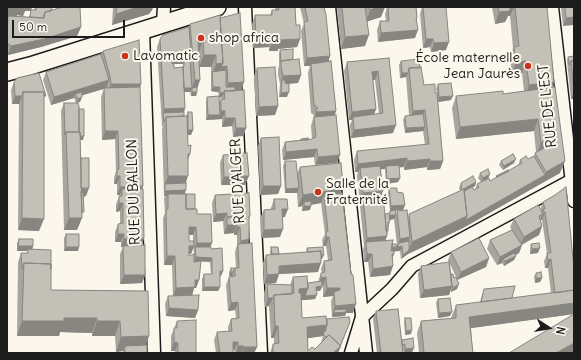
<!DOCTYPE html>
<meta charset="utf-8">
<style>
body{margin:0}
#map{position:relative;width:581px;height:360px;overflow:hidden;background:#fbf7ec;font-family:Delius,sans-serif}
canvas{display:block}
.frame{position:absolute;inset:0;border:8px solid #1c1c1c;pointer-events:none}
.north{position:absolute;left:529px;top:308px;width:40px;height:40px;-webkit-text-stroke:3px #fbf7ec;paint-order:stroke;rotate:102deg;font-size:11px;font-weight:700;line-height:16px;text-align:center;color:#1c1c1c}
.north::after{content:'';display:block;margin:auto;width:14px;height:18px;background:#1c1c1c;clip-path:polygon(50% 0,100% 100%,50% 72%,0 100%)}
.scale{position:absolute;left:12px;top:20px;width:113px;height:18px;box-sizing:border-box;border:2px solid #1c1c1c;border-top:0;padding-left:5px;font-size:12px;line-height:14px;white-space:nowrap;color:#1c1c1c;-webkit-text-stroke:3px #fbf7ec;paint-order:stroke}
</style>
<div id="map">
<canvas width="581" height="360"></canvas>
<div class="frame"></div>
<div class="north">N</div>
<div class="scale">50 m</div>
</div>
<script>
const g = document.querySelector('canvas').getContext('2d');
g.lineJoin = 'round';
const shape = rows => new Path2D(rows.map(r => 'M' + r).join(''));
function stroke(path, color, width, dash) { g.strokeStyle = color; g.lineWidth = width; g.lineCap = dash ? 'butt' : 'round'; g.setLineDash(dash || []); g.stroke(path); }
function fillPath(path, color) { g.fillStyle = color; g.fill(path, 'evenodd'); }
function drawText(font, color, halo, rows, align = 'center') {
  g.font = font + ' Delius,sans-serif'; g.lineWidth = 4; g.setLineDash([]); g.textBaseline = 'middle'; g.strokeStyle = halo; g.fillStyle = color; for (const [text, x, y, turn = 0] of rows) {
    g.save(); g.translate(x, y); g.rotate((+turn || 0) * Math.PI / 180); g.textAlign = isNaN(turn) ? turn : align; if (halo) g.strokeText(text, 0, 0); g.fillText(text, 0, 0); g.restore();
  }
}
const street = shape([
 [245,7,261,353],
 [329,7,366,353],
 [552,7,574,201],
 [163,23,164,7],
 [143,31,154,353],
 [351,353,362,317,392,289,412,266,574,179]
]);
const secondary = shape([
 [7,72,30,66,217,7]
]);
stroke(street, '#1c1c1c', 15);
stroke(secondary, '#1c1c1c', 20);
stroke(street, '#fbf7ec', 12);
stroke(secondary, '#fbf7ec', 17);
fillPath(shape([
 [7,7,32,7,31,10,34,10,35,7,52,7,51,11,81,27,77,36,41,47,8,55,7,54],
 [25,11,31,11,29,17,17,16,17,15,23,16],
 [113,7,153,7,152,10,149,14,112,25],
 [275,7,295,7,296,25,300,39,297,47,278,49,278,51,269,51,269,47,253,48,252,24,255,15,270,15,272,10,275,10],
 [300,7,324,7,330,56,328,62,336,111,315,165,314,157,283,160,282,150,285,142,300,140,301,139,308,140,312,139,311,126,314,115,311,113,308,73,310,66,304,66,301,31,304,24],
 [337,7,385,7,381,17,367,21,365,46,341,49],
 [387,7,416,7,417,20,415,38,378,42,377,30,380,21,386,21,385,14],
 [422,7,446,7,446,50,431,52,430,47,423,48,420,14],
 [492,7,547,7,552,88,560,173,463,228,408,254,401,259,400,251,394,251,394,254,392,259,390,275,370,277,368,262,364,262,363,250,364,246,360,206,362,201,360,201,357,176,358,172,355,172,354,160,357,151,425,145,423,131,405,133,403,120,405,116,409,115,406,77,400,78,399,65,401,61,420,68,424,85,435,93,437,93,436,89,438,84,451,100,438,102,443,161,440,169,427,170,427,167,404,170,404,167,399,167,400,178,398,182,386,184,385,170,385,169,381,169,381,196,385,214,389,213,390,211,388,193,389,188,397,192,405,205,403,210,395,210,396,215,397,211,408,218,409,214,460,191,459,188,461,183,476,182,475,186,472,188,474,190,475,190,477,184,481,182,478,178,480,173,488,178,490,181,496,178,496,176,509,171,518,166,520,160,528,159,534,156,535,153,536,152,534,131,456,139,452,108,456,96,503,94,524,91,522,73,512,74,510,58,513,48,510,16,508,16,505,22,495,24],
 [394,219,397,246,397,247,392,244,385,240,387,236,390,220],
 [562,7,574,7,563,26,561,8],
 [220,18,241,90,246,128,243,136,233,137,232,126,222,127,222,119,206,120,206,101,207,97,219,96,218,92,211,91,211,67,200,67,200,80,197,87,197,92,196,96,191,96,190,92,184,92,185,108,184,112,184,116,186,116,188,112,193,130,191,135,187,135,188,161,185,194,195,209,211,249,223,271,221,276,220,276,220,287,218,291,202,291,202,279,204,274,211,274,210,262,201,261,199,280,196,288,194,288,192,295,198,310,195,318,166,316,165,304,168,296,173,296,172,265,164,265,163,218,165,213,164,199,165,196,164,196,162,129,163,126,162,126,157,47,160,39,189,27,190,24],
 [174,64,183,64,183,66,182,67,174,68],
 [222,97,219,103,219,98],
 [189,235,193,235,193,241,189,241],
 [193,246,194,255,189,256,189,254,191,254],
 [280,50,293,59,301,75,298,83,287,84,287,97,279,97,280,84,278,75,278,69,279,66,279,54],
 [103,51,141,84,140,87,142,189,144,238,142,245,145,275,142,283,120,284,120,254,123,247,121,247,121,242,115,242,115,232,118,224,120,224,120,211,116,212,116,204,120,195,117,195,117,184,114,184,114,178,116,171,115,139,102,140,101,97,104,89,82,95,80,102,76,103,79,109,83,140,80,140,81,158,86,196,84,197,82,217,77,230,64,230,61,111,64,103,76,103,74,98,51,105,43,80,46,72,101,54],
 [574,56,574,99,571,99,567,61,568,57],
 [389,58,393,133,351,138,350,125,352,120,349,120,344,71,347,62],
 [373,80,375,80,379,114,374,114,376,109],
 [257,68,278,106,275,115,256,116,254,76],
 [14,82,44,102,39,231,18,230,19,104,12,104,11,90],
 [261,138,281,186,278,194,260,195,258,146],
 [223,155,245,185,221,185,220,163],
 [285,161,297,174,300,167,343,185,340,193,353,313,346,313,345,316,332,317,331,301,333,296,323,297,323,286,320,291,316,291,315,299,301,300,302,318,327,319,350,322,338,353,270,353,273,344,274,344,274,338,271,338,269,306,265,307,264,293,267,284,290,285,293,277,308,283,318,282,321,273,322,273,321,269,324,261,328,260,326,246,323,246,322,240,325,234,321,203,311,205,310,210,302,211,302,206,298,207,297,193,285,193,283,166],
 [323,336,321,343,315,349,308,351,308,338],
 [501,161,514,163,503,170,499,165],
 [215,195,250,216,249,220,248,243,257,347,254,353,235,353,234,350,233,350,233,353,216,353,214,340,217,332,228,332,228,327,231,319,236,318,235,310,228,311,226,285,229,277,232,277,229,276,229,272,231,268,236,268,235,252,237,245,237,235,234,235,234,233,224,234,223,221,213,222,212,203],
 [274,199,285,217,282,217,280,237,261,238,260,218,264,210,271,209,271,208],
 [543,202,574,314,471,328,473,353,419,353,417,333,421,321,451,318,456,305,480,302,484,289,512,298,551,293,548,268,545,268,544,261,547,254,542,220,540,220,542,226,539,235,522,245,519,253,516,255,514,260,504,266,502,263,497,265,487,249,490,240,512,230,510,227,514,219,540,210],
 [66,234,78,251,64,251,64,238],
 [19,239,32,249,51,290,148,291,146,345,147,353,123,353,123,351,116,352,115,336,92,336,92,333,60,332,59,336,17,336,18,262,21,253,27,253,28,251,17,251,17,243],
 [531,244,538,253,530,254,530,248],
 [271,247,279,254,306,252,307,248,322,259,321,259,318,272,279,274,276,283,264,284,263,263,266,255,270,255,270,252],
 [451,252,489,258,486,267,457,280,457,289,451,292,451,289,449,295,420,298,418,274,421,266,449,263,448,260],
 [450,264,456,277,454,278,451,274],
 [536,273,542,278,540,282,535,283,534,277],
 [438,299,450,316,438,318,436,303],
 [376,311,400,329,402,340,414,348,412,352,404,353,403,349,403,353,377,353,373,319],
 [405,318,411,334,405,335,404,322],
 [177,321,196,353,175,353,175,351,171,351,171,336]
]), '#a8a59e');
fillPath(shape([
 [9,7,32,7,31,11,25,11,23,16,17,15,16,18,8,16,7,18,7,13],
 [138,7,153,7,152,10,149,14,112,25,116,14],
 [378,7,385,7,381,17,366,22,370,10],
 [508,7,514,7,510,16,508,16,505,22,495,24,499,12],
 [574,17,574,25,563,26,566,18],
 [81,27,77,36,41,47,8,55,11,46],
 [418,30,415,38,378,42,381,33],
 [369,35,365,46,341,49,345,37],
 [272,38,269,47,253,48,256,39],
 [300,39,297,47,278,49,278,51,269,51,272,43,280,40],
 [426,39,433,39,430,47,423,48],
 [198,40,203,40,199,52],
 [449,42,446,50,431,52,434,43],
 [191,55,188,63,184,59,183,64,170,64,173,56],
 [204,55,216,55,211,67,199,67],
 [330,56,327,64,311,64,310,66,304,66,307,58],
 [526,61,522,73,512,74,516,62],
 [223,63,218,75,212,74,216,64],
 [227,66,224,74,218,75,221,67],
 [378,71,375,80,369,80,372,72],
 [402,73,408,73,406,77,400,78],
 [301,75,298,83,282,84,282,80,280,84,283,76],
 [109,80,106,88,77,97,75,94,74,98,51,105,54,97],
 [195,80,200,80,196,92,197,92,196,96,191,96,192,92,192,88,190,92,182,92,184,88,192,88],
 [244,82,241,91,225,91,228,83],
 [554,82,550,94,525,97,529,85],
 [111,84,141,84,137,96,107,96],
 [213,87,220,87,218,92,211,91],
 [574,91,574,99,571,99],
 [289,92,287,97,279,97,281,93],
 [220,93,224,93,222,97,219,98],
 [15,96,22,96,19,104,12,104],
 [453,96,451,100,438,102,439,97],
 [82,97,80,102,76,103,78,99],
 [278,106,275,115,256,116,259,107],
 [185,108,182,117,163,113,164,109],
 [376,109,373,117,353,117,352,120,349,120,352,112],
 [425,110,422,118,410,120,413,111],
 [221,111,225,111,222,119,206,120,208,115,220,115],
 [336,111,333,120,314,119,316,112],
 [225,118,235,118,232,126,222,127],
 [538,119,534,131,456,139,460,127],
 [396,125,393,133,351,138,354,130],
 [425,127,423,131,405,133,406,128],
 [236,128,246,128,243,136,233,137],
 [188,130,193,130,191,135,186,135],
 [105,131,118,131,115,139,102,140],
 [66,135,84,136,83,140,77,140],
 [547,141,543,153,537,154,541,142],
 [317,149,314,157,283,160,286,152],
 [188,154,190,154,186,166],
 [340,155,337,163,315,165,318,157],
 [407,158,404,167,387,169,386,166,385,169,360,172,360,168,358,172,355,172,358,164],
 [430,159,427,167,404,170,407,161],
 [516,159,514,163,503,170,504,166],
 [430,161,443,161,440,169,427,170],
 [565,161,560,173,542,183,546,172],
 [490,174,488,179,481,183,483,178],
 [545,175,542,183,463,228,408,254,401,259,403,255,409,250,412,242],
 [117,176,120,176,117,184,114,184],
 [168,176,188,176,184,188,165,184],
 [249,176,245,185,221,185,224,177],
 [400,178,398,182,386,184,387,179],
 [476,182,475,186,463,193,462,190],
 [342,185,343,185,338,201,324,195,321,203,304,206,304,202,302,206,298,207,303,195],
 [143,186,140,194,122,189,120,195,117,195,120,187],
 [263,186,281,186,278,194,260,195],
 [89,188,86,196,78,197,80,189],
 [299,188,297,193,285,193,286,189],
 [186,190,184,195,164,196,165,191],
 [383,191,380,199,363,197,362,201,360,201,363,193],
 [119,203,123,203,120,211,116,212],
 [405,205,403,210,390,211,391,206],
 [304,206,311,206,310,210,302,211],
 [282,209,288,209,285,217,279,218],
 [544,212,545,212,542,220,540,220],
 [227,213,223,221,213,222,216,214],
 [389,215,396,215,394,219,388,220],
 [22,218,44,219,39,231,18,230],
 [69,218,82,218,77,230,64,230],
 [227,225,237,225,234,233,224,234],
 [542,226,539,235,520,245,524,237],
 [189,227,196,227,193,235,186,235],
 [237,227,240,227,237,235,234,235],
 [283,229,280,237,261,238,264,230],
 [118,234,124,234,121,242,115,242],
 [387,236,384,245,366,242,364,246,367,238],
 [326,237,329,237,326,246,323,246],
 [410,237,407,246,402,247,400,251,389,252,391,248,397,247,400,239],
 [144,238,141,246,121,247,124,239],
 [249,239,246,248,238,249,241,241],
 [197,243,212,243,209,251,195,247],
 [522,245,519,253,505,261,503,259,502,263,497,265,500,257],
 [18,246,33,246,32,251,17,251],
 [189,246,194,246,191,254,186,254],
 [66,247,79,247,78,251,64,251],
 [540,248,538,253,530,254,532,249],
 [367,254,372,254,368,262,364,262],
 [392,254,394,254,391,262],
 [324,255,322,259,307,260,308,256],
 [167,256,175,256,172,265,164,265],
 [516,256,514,260,504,266,505,261],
 [196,257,212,258,210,262,194,261],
 [489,258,486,267,457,280,461,272],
 [551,259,548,268,545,268,548,260],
 [321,263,318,272,279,274,276,283,264,284,267,275,279,266],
 [393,266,390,275,370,277,373,269],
 [220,271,223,271,221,276,218,276],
 [231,272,233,272,232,276,229,276],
 [124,275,145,275,142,283,120,284],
 [326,277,323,286,318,286,321,278],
 [536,278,542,278,540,282,535,283],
 [195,280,199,280,196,288,194,288,192,296,173,296,176,288],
 [459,284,457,289,451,292,453,288],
 [322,286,320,291,314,291,316,287],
 [452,286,449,295,420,298,424,290],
 [204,287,220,287,218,291,202,291],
 [308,288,317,295,315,299,295,301,299,289],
 [327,288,340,288,337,296,334,292,333,296,323,297],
 [268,298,273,298,269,306,265,307],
 [238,302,235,310,228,311,231,303],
 [574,303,574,314,465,329,469,317],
 [356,304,353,313,346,313,345,316,332,317,335,306],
 [169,308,198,310,195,318,166,316],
 [452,312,450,316,438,318,439,313],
 [64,318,97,318,92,333,60,332,59,336,17,336,22,321],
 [97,321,120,321,115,336,92,336],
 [350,322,338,353,333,353,341,346,339,350],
 [327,325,323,336,303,339,307,327],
 [275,326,278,326,274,338,271,338],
 [412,330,411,334,405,335,406,331],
 [149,336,144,351,125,346,123,351,116,352,121,337],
 [174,342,178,343,175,351,171,351],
 [233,342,238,342,234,350,230,350],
 [574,343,574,353,556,353],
 [238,346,244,346,241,353,236,353],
 [244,347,257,347,254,353,242,353],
 [414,348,412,352,404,353,405,349]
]), '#888681');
const building = shape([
 [36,7,52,7,51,11,45,12,43,18,30,17,31,10,36,10,36,7],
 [63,7,80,7,81,27,44,39,11,46,7,43,8,16,44,18,45,12,63,7],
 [117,7,138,7,116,14,117,7],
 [278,7,295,7,296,25,300,25,300,39,280,40,281,42,272,43,272,38,256,39,255,15,272,15,272,10,279,10,278,7],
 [305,7,324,7,326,15,330,56,307,58,304,22,308,21,305,7],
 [342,7,365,7,369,35,345,37,342,7],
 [369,7,378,7,370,10,369,7],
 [388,7,416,7,417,18,416,18,418,30,381,33,380,21,389,21,388,7],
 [423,7,446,7,449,42,434,43,433,39,426,39,423,7],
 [498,7,510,7,510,11,499,12,498,7],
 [515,7,547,7,554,82,529,85,526,61,516,62,514,47,519,46,515,7],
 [565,7,574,7,574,17,566,18,565,7],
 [240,13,244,82,228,83,227,66,221,67,223,63,220,18,240,13],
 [220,15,223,63,216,64,216,55,204,55,203,40,198,40,200,80,195,80,190,24,220,15],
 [189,27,191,55,173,56,172,64,174,63,174,68,183,67,185,108,164,109,160,39,163,35,189,27],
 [139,40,141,84,111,84,110,76,103,51,139,40],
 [293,49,293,59,281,61,281,62,280,50,293,49],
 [101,54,109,80,54,97,46,72,101,54],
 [574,56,574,61,571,61,569,65,568,57,574,56],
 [389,58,396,125,354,130,353,117,383,113,378,71,372,72,376,109,352,112,347,62,389,58],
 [184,59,190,59,192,88,184,88,183,66,184,66,184,59],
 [299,59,301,75,283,76,281,67,281,61,299,59],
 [419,59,420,68,409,68,408,73,402,73,401,61,419,59],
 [331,61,336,111,316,112,316,109,318,108,314,105,311,64,331,61],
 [571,61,574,61,574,91,571,61],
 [275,67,278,106,259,107,257,68,275,67],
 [421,67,424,85,435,84,435,93,437,93,443,161,430,161,430,159,407,161,407,158,358,164,357,151,429,144,425,110,413,111,409,68,421,67],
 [226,70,226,87,235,87,235,91,224,91,224,93,220,93,220,87,213,87,212,72,226,70],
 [39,73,46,96,44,96,44,92,23,92,22,96,15,96,14,82,17,78,39,73],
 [282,80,285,80,285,83,289,84,289,92,281,93,282,80],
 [451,83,453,96,439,97,438,84,451,83],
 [140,87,143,186,120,187,120,176,117,176,117,170,119,169,118,131,105,131,104,88,140,87],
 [197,87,197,92,192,92,192,88,197,87],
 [555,87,565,161,546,172,535,153,548,146,547,141,541,142,538,119,460,127,456,96,503,91,503,94,555,87],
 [244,90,246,128,236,128,235,118,225,118,225,111,221,111,221,99,225,99,224,91,244,90],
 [23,92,44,92,44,219,22,218,23,92],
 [82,92,82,97,78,99,75,94,82,92],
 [219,96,220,115,208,115,207,97,219,96],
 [64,103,78,103,79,106,79,132,66,132,65,135,64,103],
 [79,109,84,109,84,136,80,136,80,132,79,132,79,109],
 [184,112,184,116,166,117,164,122,163,113,184,112],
 [188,112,192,112,193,130,188,130,188,112],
 [423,114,425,127,406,128,405,116,423,114],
 [336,115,340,155,318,157,317,149,286,152,285,142,312,139,313,138,316,137,314,117,336,115],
 [187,116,188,146,191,145,190,154,188,154,188,176,168,176,166,117,187,116],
 [66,132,80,132,82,218,69,218,66,132],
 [279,137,281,186,263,186,261,138,279,137],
 [308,138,308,140,301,140,301,139,308,138],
 [247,153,249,176,224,177,223,155,247,153],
 [513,154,516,159,504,166,501,161,513,154],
 [526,156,528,159,534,156,545,175,466,220,467,216,464,191,472,187,474,190,479,187,477,184,489,178,490,181,522,163,520,160,526,156],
 [81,158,89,158,89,188,81,188,81,158],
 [285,161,296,161,299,188,286,189,285,161],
 [341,163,343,185,342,185,342,189,303,195,300,167,341,163],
 [399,165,400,178,387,179,386,166,399,165],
 [380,166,383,191,363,193,360,168,380,166],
 [488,169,490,174,483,178,480,173,488,169],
 [508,170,509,171,497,177,496,176,508,170],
 [473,176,476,182,462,190,461,183,473,176],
 [186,183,186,190,165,191,165,184,186,183],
 [566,187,574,269,574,290,555,293,551,259,548,260,547,253,551,253,545,212,544,212,543,209,545,209,543,202,555,195,566,187],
 [389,188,397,188,397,192,403,193,405,205,391,206,389,188],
 [122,189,143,189,144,238,124,239,124,234,118,234,118,224,123,223,123,203,119,203,119,196,122,196,122,189],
 [464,189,467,216,412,242,409,214,464,189],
 [81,192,83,192,84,212,82,212,81,192],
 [249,193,250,216,249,216,249,239,241,241,240,227,237,227,237,225,227,225,227,218,235,216,227,217,227,213,216,214,215,195,249,193],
 [342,193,351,274,353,275,356,304,335,306,334,292,340,290,340,288,327,288,326,277,321,278,321,273,325,272,324,261,332,260,329,237,326,237,326,232,328,231,324,195,342,193],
 [168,194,186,194,186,209,197,209,197,214,211,214,212,243,197,243,196,227,189,227,189,241,194,241,194,246,189,246,189,256,194,254,194,262,201,261,199,280,195,280,195,287,176,288,175,256,167,256,166,210,168,209,168,194],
 [186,194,195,194,195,209,186,209,186,194],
 [383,195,387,236,367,238,363,197,383,195],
 [274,199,287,199,288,209,282,209,283,229,264,230,264,210,275,209,274,199],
 [311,201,311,206,304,206,304,202,311,201],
 [538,205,542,212,542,215,539,216,542,226,524,237,514,219,538,205],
 [395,210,396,215,389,215,390,221,388,222,388,231,386,231,385,214,390,213,390,211,395,210],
 [407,210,410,237,400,239,397,211,407,210],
 [512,230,522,245,500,257,490,240,512,230],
 [66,234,79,234,79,247,66,247,66,234],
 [479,238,489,258,461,272,451,252,479,238],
 [19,239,33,239,33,246,18,246,19,239],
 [393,240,391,251,394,251,394,254,392,254,393,266,373,269,372,254,367,254,366,242,393,240],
 [409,241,409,250,403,255,402,246,397,247,399,243,409,241],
 [252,243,257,347,244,347,244,346,238,346,238,342,233,342,233,353,220,353,217,332,232,331,231,319,239,318,238,302,231,303,229,277,235,276,235,268,239,268,238,244,252,243],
 [539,243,540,248,532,249,531,244,539,243],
 [392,244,396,244,397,247,392,247,392,244],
 [145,245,145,275,124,275,123,246,145,245],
 [195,247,211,247,211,249,222,248,223,271,220,271,220,287,204,287,204,274,212,274,212,258,196,257,195,247],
 [271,247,278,247,279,254,272,254,271,247],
 [323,247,324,255,321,255,321,251,308,252,307,248,323,247],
 [28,249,51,250,51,269,51,264,24,263,22,269,21,253,28,253,28,249],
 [321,251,321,263,279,266,279,274,267,275,266,255,321,251],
 [514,253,516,256,505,261,503,259,514,253],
 [449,262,452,286,424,290,421,266,449,262],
 [24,263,51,264,51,290,148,291,149,336,121,337,120,321,97,321,97,318,64,318,64,321,22,321,24,263],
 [231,268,235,268,233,272,231,272,231,268],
 [541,272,542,278,536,278,536,273,541,272],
 [451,274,453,274,454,278,456,277,459,284,453,288,451,281,451,274],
 [307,276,308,288,299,289,299,293,301,293,302,318,326,316,327,325,307,327,308,351,312,347,315,349,329,335,341,346,333,353,273,353,273,344,279,343,278,326,275,326,274,295,294,293,293,277,307,276],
 [322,281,322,286,316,287,317,295,305,296,308,288,308,283,322,281],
 [267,284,292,285,292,294,274,295,273,298,268,298,267,284],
 [515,286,512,298,481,302,484,289,515,286],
 [574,290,574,303,469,317,473,353,424,353,421,321,456,318,456,305,574,290],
 [199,295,198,310,169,308,168,296,199,295],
 [450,298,452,312,439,313,438,299,450,298],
 [346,309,346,312,334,313,334,310,346,309],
 [398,309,403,353,381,353,376,311,398,309],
 [574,314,574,343,556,353,509,353,574,314],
 [349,317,350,322,339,349,341,346,329,335,326,337,323,334,326,330,326,328,327,325,327,319,349,317],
 [405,318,411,318,412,330,406,331,405,318],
 [196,320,196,353,178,353,178,343,174,342,174,328,177,328,177,321,196,320],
 [413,338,414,348,405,349,405,344,402,345,402,340,413,338],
 [147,345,147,353,125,353,125,346,147,345]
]);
fillPath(building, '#c3c0b8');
stroke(building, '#888681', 1);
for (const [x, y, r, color] of [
 [201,38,4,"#c8321e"],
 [125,56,4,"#c8321e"],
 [528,66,4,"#c8321e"],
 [318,192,4,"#c8321e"]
]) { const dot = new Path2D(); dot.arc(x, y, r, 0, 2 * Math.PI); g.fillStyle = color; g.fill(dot); stroke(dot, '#fbf7ec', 1.5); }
drawText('14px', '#1c1c1c', '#fbf7ec', [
 ["shop africa",209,38],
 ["Lavomatic",133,56],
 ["École maternelle",520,58,"right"],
 ["Jean Jaurès",520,74,"right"],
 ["Salle de la",326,184],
 ["Fraternité",326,200]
], 'left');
drawText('14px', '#1c1c1c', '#fbf7ec', [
 ["RUE DE L'EST",548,106,-96],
 ["RUE D'ALGER",238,181,-93],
 ["RUE DU BALLON",134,192,-92]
]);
</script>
